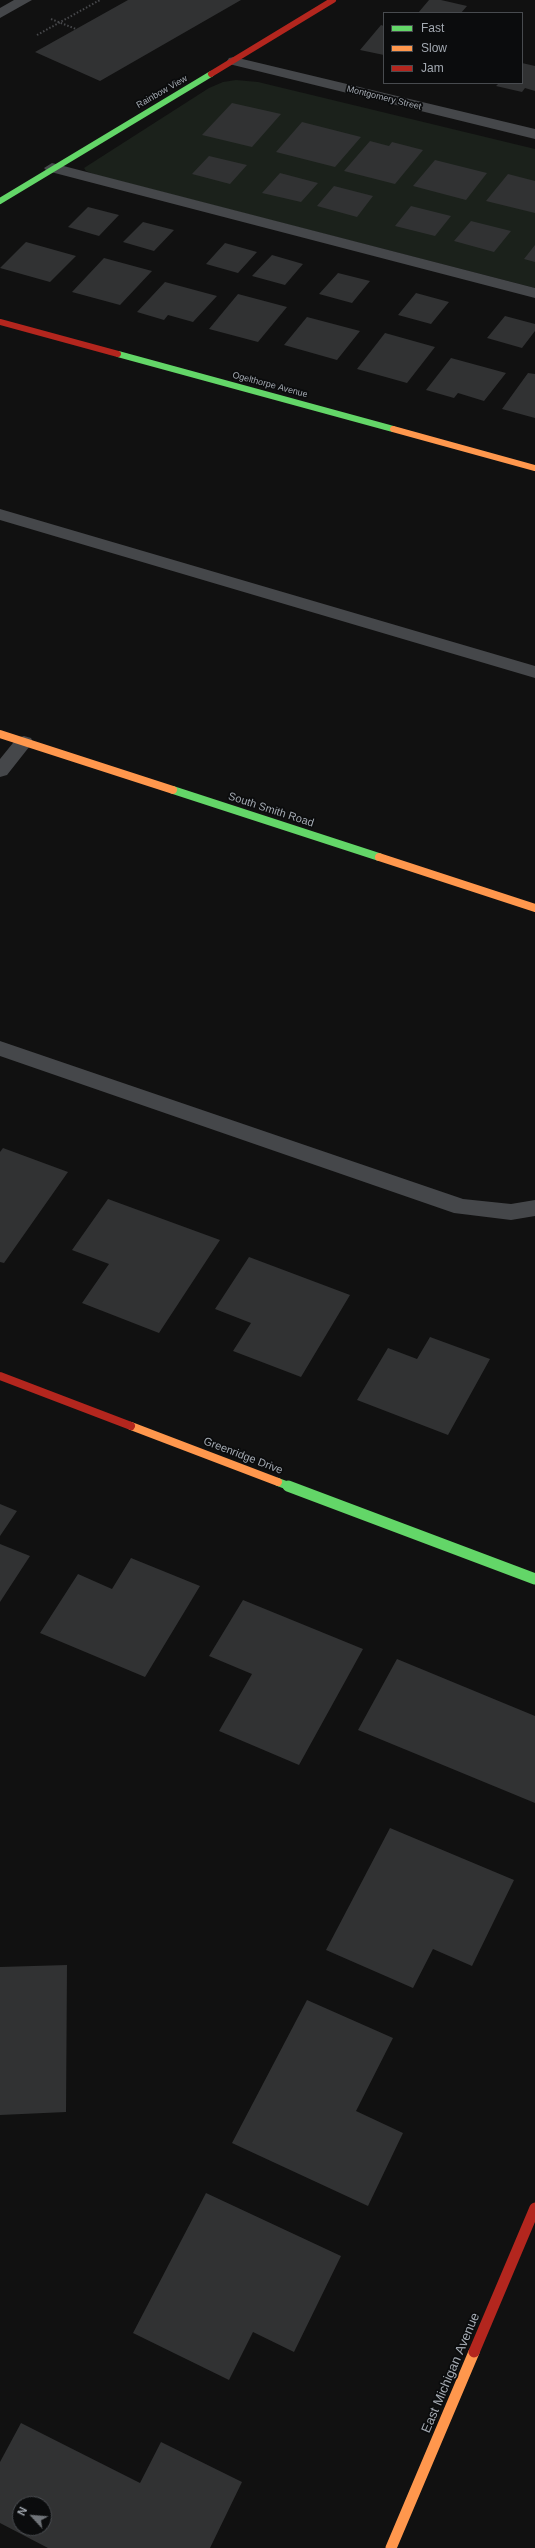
<!DOCTYPE html>
<style>
body{margin:0}
#map{position:relative;width:535px;height:2548px;overflow:hidden;background:#111;font-family:Arial,sans-serif}
canvas{display:block}
.legend{position:absolute;left:383px;top:12px;width:140px;height:72px;box-sizing:border-box;background:#0b0c0d;border:1px solid #484b4f;margin:0;padding:5px 7px;list-style:none;font-size:12px;color:#a3a9b1}
.legend li{display:flex;align-items:center;gap:8px;height:20px}
.legend b{width:20px;border:1px solid #484b4f}
.north{position:absolute;left:12px;top:2496px;width:40px;height:40px;box-sizing:border-box;background:#0b0c0d;border:1px solid #484b4f;border-radius:50%;rotate:296deg;font-size:11px;font-weight:700;line-height:16px;text-align:center;color:#a3a9b1}
.north::after{content:'';display:block;margin:auto;width:14px;height:18px;background:#707479;clip-path:polygon(50% 0,100% 100%,50% 72%,0 100%)}
</style>
<div id="map">
<canvas width="535" height="2548"></canvas>
<ul class="legend">
<li><b style="height:5px;background:#63d668"></b>Fast</li>
<li><b style="height:5px;background:#ff974d"></b>Slow</li>
<li><b style="height:5px;background:#b3261e"></b>Jam</li>
</ul>
<div class="north">N</div>
</div>
<script>
const g = document.querySelector('canvas').getContext('2d');
g.lineJoin = 'round';
function fillPath(path, color) { g.fillStyle = color; g.fill(path, 'evenodd'); }
const shape = rows => new Path2D(rows.map(r => 'M' + r).join(''));
function stroke(path, color, width, dash) { g.strokeStyle = color; g.lineWidth = width; g.lineCap = dash ? 'butt' : 'round'; g.setLineDash(dash || []); g.stroke(path); }
function drawText(font, color, halo, rows, align = 'center') {
  g.font = font + ' Arial,sans-serif'; g.lineWidth = 3.5; g.setLineDash([]); g.textBaseline = 'middle'; g.strokeStyle = halo; g.fillStyle = color; for (const [text, x, y, turn = 0] of rows) {
    g.save(); g.translate(x, y); g.rotate((+turn || 0) * Math.PI / 180); g.textAlign = isNaN(turn) ? turn : align; if (halo) g.strokeText(text, 0, 0); g.fillText(text, 0, 0); g.restore();
  }
}
fillPath(shape([
 [236,80,258,82,535,149,535,288,96,175,86,171,84,168,209,88,223,82]
]), '#1b211b');
fillPath(shape([
 [128,0,241,0,100,81,35,52],
 [429,0,441,0,467,6,461,13,418,13],
 [381,25,384,26,384,55,360,50],
 [522,63,535,66,535,91,525,88,522,92,496,86,499,83,522,83],
 [232,103,281,114,252,147,202,135],
 [302,122,361,137,335,167,276,152],
 [370,141,389,146,392,142,423,150,395,184,344,171],
 [209,156,247,165,230,184,192,174],
 [435,160,487,173,466,200,413,186],
 [280,173,318,183,301,202,262,193],
 [508,174,535,181,535,213,486,201],
 [334,186,373,196,357,217,317,206],
 [411,206,451,216,435,236,395,226],
 [88,207,119,215,99,236,68,227],
 [471,221,511,231,494,252,454,241],
 [143,222,174,230,154,251,123,242],
 [26,242,76,256,50,282,0,268],
 [225,243,257,252,238,273,206,264],
 [535,245,535,262,524,259],
 [272,255,303,264,285,285,252,276],
 [104,258,152,271,120,305,72,292],
 [338,273,370,281,352,303,319,294],
 [165,282,217,296,193,322,168,315,164,320,137,312],
 [416,293,449,302,431,324,398,315],
 [238,294,287,307,258,342,209,329],
 [505,316,535,324,535,331,522,348,487,338],
 [307,317,360,331,337,360,284,345],
 [385,333,435,347,407,383,357,369],
 [451,358,506,373,484,401,458,393,454,398,426,390],
 [528,373,535,374,535,418,502,409],
 [3,1148,68,1172,4,1263,0,1262,0,1152],
 [108,1199,220,1240,159,1333,82,1303,109,1264,72,1250],
 [249,1257,350,1295,301,1377,233,1351,251,1323,215,1309],
 [430,1337,490,1359,448,1435,357,1400,388,1348,417,1359],
 [0,1504,17,1511,0,1536],
 [0,1544,30,1556,0,1602],
 [131,1558,200,1586,145,1677,40,1633,78,1574,112,1589],
 [243,1600,363,1649,299,1765,219,1731,252,1674,209,1656],
 [397,1659,535,1716,535,1803,358,1730],
 [390,1828,514,1880,472,1966,433,1949,413,1988,326,1950],
 [67,1965,66,2112,0,2115,0,1967],
 [307,2000,393,2038,356,2111,403,2133,368,2206,232,2143],
 [206,2193,341,2256,294,2352,253,2332,229,2380,133,2333],
 [21,2423,140,2483,161,2442,242,2482,210,2548,48,2548,0,2523,0,2462],
 [20,2504,44,2504,44,2528,20,2528]
]), '#313233');
stroke(shape([
 [51,19,76,29],
 [37,35,100,0]
]), '#47484b', 2, [1.5, 2]);
fillPath(shape([
 [14,0,32,0,0,18,0,8,14,0],
 [52,163,535,288,535,298,47,171,44,168,52,163],
 [0,509,535,666,535,678,0,520,0,509],
 [0,1041,463,1199,511,1204,535,1200,535,1216,511,1220,454,1213,0,1056,0,1041]
]), '#45474a');
fillPath(shape([
 [234,57,535,129,535,139,229,64,227,61,229,58,234,57],
 [24,736,31,738,33,742,7,775,0,777,0,759,17,738,24,736]
]), '#45474a');
stroke(shape([
 [0,201,211,74],
 [118,354,393,429]
]), '#63d668', 6);
stroke(shape([
 [173,790,379,857],
 [278,1482,291,1487]
]), '#63d668', 8);
stroke(shape([
 [288,1486,535,1579]
]), '#63d668', 11);
stroke(shape([
 [393,429,535,468]
]), '#ff974d', 6);
stroke(shape([
 [0,734,173,790],
 [379,857,535,908],
 [131,1426,278,1482]
]), '#ff974d', 8);
stroke(shape([
 [391,2548,474,2352]
]), '#ff974d', 11);
stroke(shape([
 [211,74,333,0],
 [0,322,118,354]
]), '#b3261e', 6);
stroke(shape([
 [0,1376,131,1426]
]), '#b3261e', 8);
stroke(shape([
 [474,2352,535,2208]
]), '#b3261e', 11);
drawText('9px', '#a3a9b1', '#0b0c0d', [
 ["Rainbow View",162,92,-30],
 ["Montgomery Street",384,98,14],
 ["Ogelthorpe Avenue",270,385,15]
]);
drawText('11px', '#a3a9b1', '#0b0c0d', [
 ["South Smith Road",271,810,18],
 ["Greenridge Drive",243,1456,21]
]);
drawText('13px', '#a3a9b1', '#0b0c0d', [
 ["East Michigan Avenue",451,2373,-67]
]);
</script>
